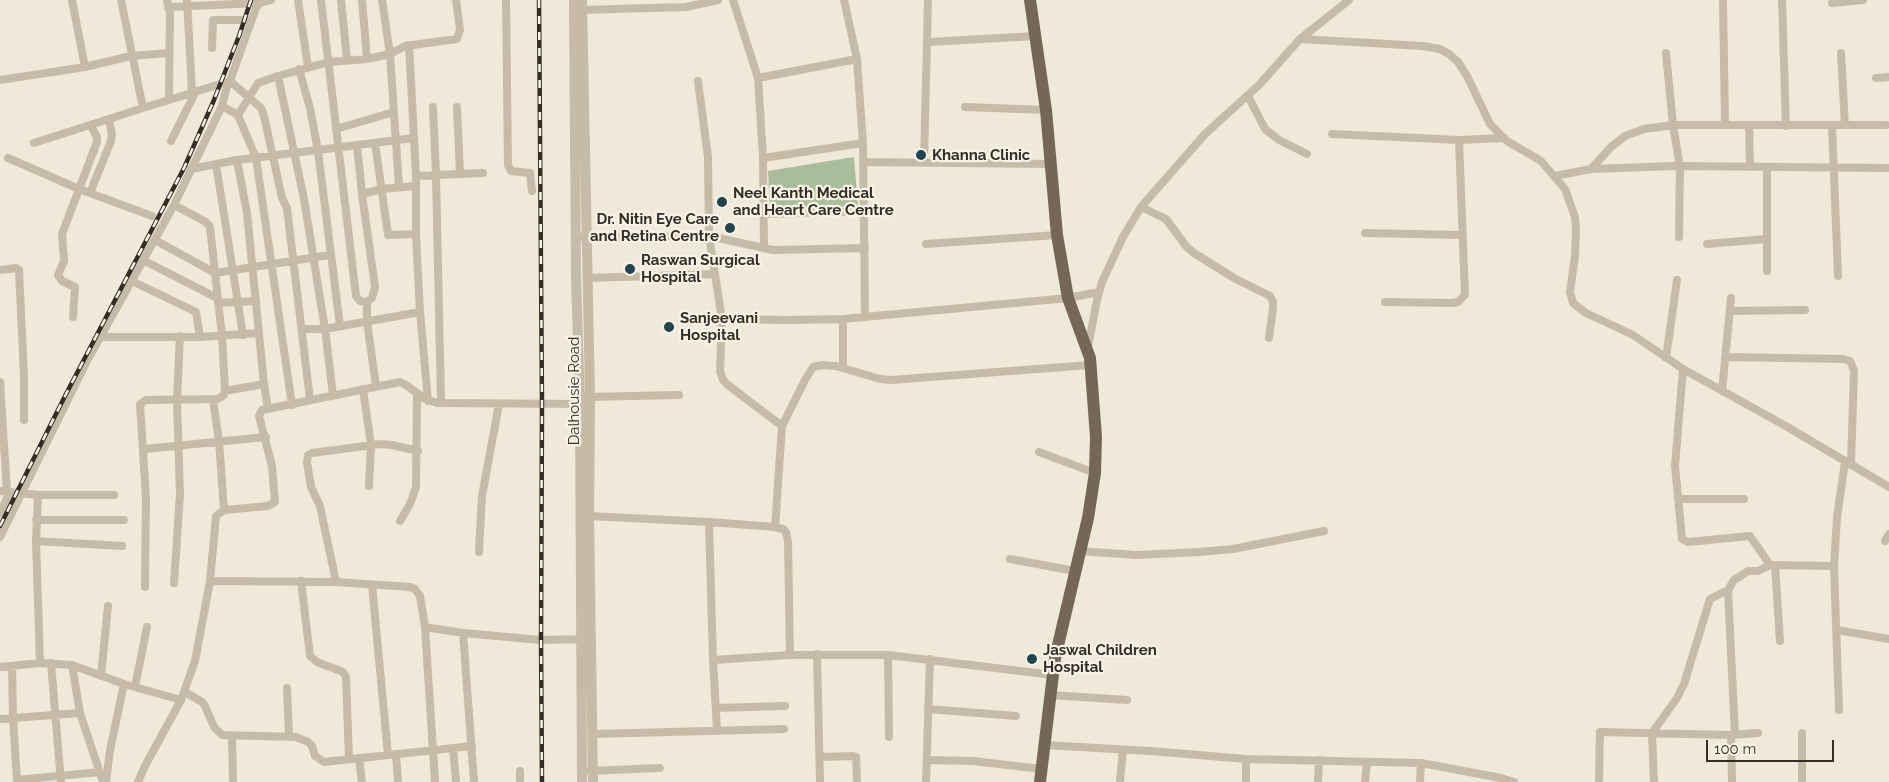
<!DOCTYPE html>
<style>
body{margin:0}
#map{position:relative;width:1889px;height:782px;overflow:hidden;background:#efe9d9;font-family:Raleway,sans-serif}
canvas{display:block}
.scale{position:absolute;left:1706px;top:740px;width:128px;height:22px;box-sizing:border-box;border:2px solid #332d26;border-top:0;padding-left:6px;font-size:15px;line-height:18px;white-space:nowrap;color:#332d26;-webkit-text-stroke:4px #f7f2e5;paint-order:stroke}
</style>
<div id="map">
<canvas width="1889" height="782"></canvas>
<div class="scale">100 m</div>
</div>
<script>
const g = document.querySelector('canvas').getContext('2d');
g.lineJoin = 'round';
function fillPath(path, color) { g.fillStyle = color; g.fill(path, 'evenodd'); }
const shape = rows => new Path2D(rows.map(r => 'M' + r).join(''));
function stroke(path, color, width, dash) { g.strokeStyle = color; g.lineWidth = width; g.lineCap = dash ? 'butt' : 'round'; g.setLineDash(dash || []); g.stroke(path); }
function drawText(font, color, halo, rows, align = 'center') {
  g.font = font + ' Raleway,sans-serif'; g.lineWidth = 4.5; g.setLineDash([]); g.textBaseline = 'middle'; g.strokeStyle = halo; g.fillStyle = color; for (const [text, x, y, turn = 0] of rows) {
    g.save(); g.translate(x, y); g.rotate((+turn || 0) * Math.PI / 180); g.textAlign = isNaN(turn) ? turn : align; if (halo) g.strokeText(text, 0, 0); g.fillText(text, 0, 0); g.restore();
  }
}
fillPath(shape([
 [854,157,858,206,770,211,768,171]
]), '#aabd9a');
stroke(shape([
 [72,0,85,67],
 [121,0,143,108,230,81,256,8,260,3,271,0],
 [167,0,170,13,169,99],
 [187,0,192,92],
 [298,0,308,67],
 [321,0,356,296,360,301,367,302,367,322,376,386],
 [341,0,347,60],
 [362,0,367,59],
 [382,0,390,54,399,187],
 [506,0,508,165,511,171,530,173,532,191],
 [733,0,758,78],
 [844,0,857,59,863,143,865,316],
 [1723,0,1725,124],
 [1782,0,1786,126],
 [1832,3,1863,0],
 [168,7,260,3,260,1],
 [579,10,686,7,718,0],
 [1300,39,1423,46,1440,49,1449,54,1458,62,1467,76,1490,124,1507,141,1541,161,1565,189,1575,217,1576,230,1575,256,1570,292,1573,303,1586,313,1633,335,1683,369,1784,425,1889,487],
 [928,42,1036,36],
 [409,45,416,176,416,234,420,312,428,401],
 [212,48,213,20,245,20],
 [1666,53,1673,125,1680,167,1679,237],
 [1841,53,1845,125],
 [299,69,310,108,318,151,340,326],
 [278,76,304,199,325,329,333,395],
 [1876,78,1889,77],
 [0,80,85,67,131,56,169,53],
 [230,81,261,108,264,116,282,198,287,208,310,400],
 [698,81,708,157,709,236,722,319,720,371,723,380,728,385,782,426],
 [1248,96,1265,129,1279,140,1307,154],
 [222,106,238,115,256,158,292,405],
 [433,107,436,175,441,403],
 [457,107,460,174],
 [965,107,1046,110],
 [238,115,258,83,278,76,329,62,367,59,390,54,405,46,457,39,460,30,456,0],
 [1749,125,1750,167],
 [1832,125,1838,276],
 [336,129,394,112],
 [1332,134,1459,140,1504,138],
 [171,141,196,91],
 [34,143,143,108],
 [375,143,388,235,416,234],
 [357,145,362,194,375,287,372,298,367,302],
 [8,158,79,189,152,216],
 [763,158,863,143],
 [237,160,247,213,264,384,268,409],
 [924,161,928,0],
 [864,162,1051,164],
 [216,164,243,335],
 [191,169,237,160,414,138],
 [1591,169,1611,147,1625,136,1644,129,1673,125,1886,125],
 [416,176,483,173],
 [1555,176,1591,169,1674,166,1889,168],
 [90,193,111,141,112,135,109,119],
 [362,194,382,189,416,186],
 [1141,207,1166,219,1186,246,1194,253,1234,278,1270,296,1273,302,1273,308,1269,338],
 [764,214,865,211],
 [1365,233,1462,235],
 [576,237,709,236,773,250,865,248],
 [155,240,215,273,330,255],
 [926,244,1057,235],
 [1707,244,1766,239],
 [764,248,763,158,758,78,857,59],
 [143,260,217,298],
 [0,270,16,268,19,270,24,376,24,420],
 [1767,271,1767,168],
 [588,278,715,274],
 [132,281,196,312,200,337],
 [1385,302,1452,303,1458,302,1465,295,1459,140],
 [218,303,256,301],
 [1730,311,1805,310],
 [73,317,75,287,62,281,58,275,64,261,62,234,97,142,97,137,91,126],
 [722,319,788,320,843,319,1068,298,1099,292],
 [302,329,325,329,420,312],
 [101,337,200,337,259,333],
 [1088,347,1097,300,1102,282,1123,237,1141,207,1205,134,1259,85,1300,39,1349,0],
 [1726,357,1843,359,1850,361,1854,370,1851,465],
 [1666,358,1677,280],
 [843,368,843,319],
 [1683,369,1675,466,1682,539,1688,542,1750,536,1770,565],
 [0,382,7,492],
 [363,389,371,445,369,486],
 [225,391,264,384],
 [1722,391,1731,298],
 [586,397,679,395],
 [213,400,219,441,224,510],
 [144,449,266,437],
 [1039,452,1095,473],
 [0,491,38,495],
 [1678,499,1744,499],
 [0,513,10,492],
 [589,516,709,522,775,527,783,529,786,532,788,542,790,655],
 [36,520,124,520],
 [400,521,410,504,416,487,417,395],
 [709,522,713,660,717,730],
 [775,527,782,426,805,380,813,367,822,365,836,366,880,379,891,380,1090,365],
 [0,537,88,359,174,205,222,106,228,82],
 [36,541,122,546],
 [1885,541,1889,534],
 [1079,551,1136,555,1199,552,1233,549,1324,531],
 [479,552,482,496,499,404],
 [1010,559,1075,571],
 [1775,565,1780,641],
 [210,581,336,582,410,587,415,589,420,596,425,627,435,782],
 [301,581,310,656,317,662,343,672,346,677,349,759],
 [336,582,320,506,311,487,307,462,308,455,312,453,380,444,392,445,418,451],
 [174,583,180,494,177,400,180,336],
 [372,585,388,755],
 [145,587,146,498,140,404,146,400,218,399,224,395,225,391,222,336,210,227,206,222,174,205],
 [1728,590,1735,735],
 [425,627,463,633,541,640,585,639],
 [1837,630,1889,639],
 [463,633,474,782],
 [817,654,820,782],
 [888,655,889,737],
 [713,660,790,655,888,655,1053,675],
 [40,663,36,541,38,495,114,495],
 [51,663,61,782],
 [72,665,80,713,103,782],
 [12,666,13,718,17,782],
 [0,667,40,663,72,665,124,684,181,700],
 [101,676,108,606],
 [135,687,147,627],
 [287,688,289,737],
 [185,692,202,702,205,706,214,727,222,735,296,737,308,742,312,746,315,756,324,762,472,746],
 [1050,695,1127,700],
 [716,708,785,706],
 [928,709,1016,716],
 [1839,710,1834,566,1837,517,1845,462],
 [0,719,80,713],
 [1802,733,1802,782],
 [593,734,784,729],
 [1731,735,1732,782],
 [232,736,233,782],
 [1045,745,1150,751,1246,759,1421,763,1501,778,1514,782],
 [453,748,456,782],
 [396,754,398,782],
 [820,757,852,756,856,757,857,782],
 [359,758,362,782],
 [927,760,973,761,1042,769],
 [520,771,520,782],
 [589,771,660,768],
 [17,780,100,772],
 [106,782,110,750,124,684],
 [138,782,145,766,181,700,195,661,210,581,216,516,224,510,268,506,275,502,272,466,259,416,262,410,400,382,406,385,425,399,437,403,583,404],
 [926,782,930,659],
 [1120,782,1123,750],
 [1246,782,1246,759],
 [1318,782,1319,760],
 [1365,782,1367,762],
 [1420,782,1421,763],
 [1599,782,1600,732,1731,735,1758,733],
 [1654,782,1652,733,1677,698,1684,684,1710,599,1728,590,1734,580,1742,575,1748,571,1758,571,1770,565,1834,566]
]), '#c6bba6', 8);
stroke(shape([
 [574,0,576,278,580,404,582,782],
 [582,0,590,397,589,516,593,782]
]), '#c6bba6', 10);
stroke(shape([
 [1030,0,1046,110,1057,235,1068,298,1090,358,1096,437,1095,473,1088,518,1055,658,1040,782]
]), '#746758', 12);
const rail = shape([
 [539,0,542,404,541,640,542,782],
 [0,526,65,396,184,168,214,100,239,36,251,0]
]);
stroke(rail, '#332d26', 4.5);
stroke(rail, '#f7f2e5', 2.5, [8]);
for (const [x, y, r, color] of [
 [921,155,6,"#1f4451"],
 [722,202,6,"#1f4451"],
 [730,228,6,"#1f4451"],
 [630,269,6,"#1f4451"],
 [669,327,6,"#1f4451"],
 [1032,659,6,"#1f4451"]
]) { const dot = new Path2D(); dot.arc(x, y, r, 0, 2 * Math.PI); g.fillStyle = color; g.fill(dot); stroke(dot, '#f7f2e5', 2); }
drawText('bold 15px', '#332d26', '#f7f2e5', [
 ["Khanna Clinic",932,155],
 ["Neel Kanth Medical",733,193],
 ["and Heart Care Centre",733,210],
 ["Dr. Nitin Eye Care",719,219,"right"],
 ["and Retina Centre",719,236,"right"],
 ["Raswan Surgical",641,260],
 ["Hospital",641,277],
 ["Sanjeevani",680,318],
 ["Hospital",680,335],
 ["Jaswal Children",1043,650],
 ["Hospital",1043,667]
], 'left');
drawText('15px', '#332d26', '#f7f2e5', [
 ["Dalhousie Road",574,391,-90]
]);
</script>
